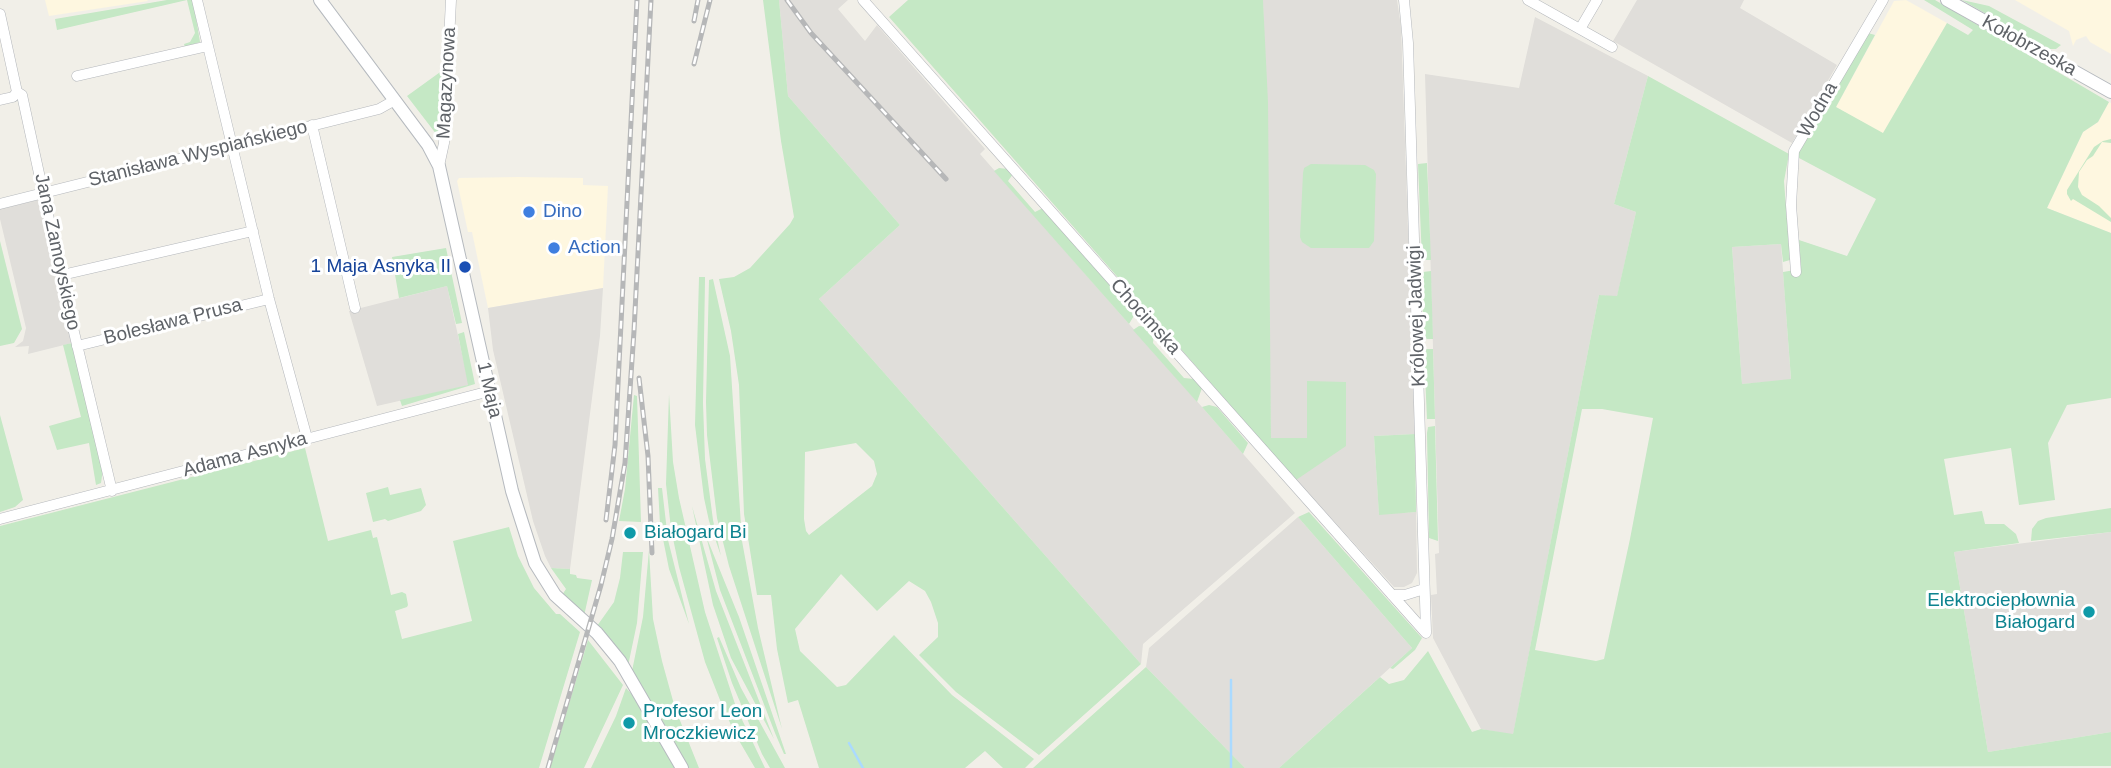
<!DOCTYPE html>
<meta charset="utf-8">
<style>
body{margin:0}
canvas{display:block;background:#f1efe8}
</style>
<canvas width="2111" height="768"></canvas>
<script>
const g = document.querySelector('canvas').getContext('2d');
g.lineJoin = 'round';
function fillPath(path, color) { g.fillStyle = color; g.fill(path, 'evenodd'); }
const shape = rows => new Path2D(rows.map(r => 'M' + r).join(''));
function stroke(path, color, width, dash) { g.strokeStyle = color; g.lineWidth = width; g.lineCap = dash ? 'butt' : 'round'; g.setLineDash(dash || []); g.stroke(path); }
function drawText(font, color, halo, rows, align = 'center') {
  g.font = font + ' Helvetica,sans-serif'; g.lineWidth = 6; g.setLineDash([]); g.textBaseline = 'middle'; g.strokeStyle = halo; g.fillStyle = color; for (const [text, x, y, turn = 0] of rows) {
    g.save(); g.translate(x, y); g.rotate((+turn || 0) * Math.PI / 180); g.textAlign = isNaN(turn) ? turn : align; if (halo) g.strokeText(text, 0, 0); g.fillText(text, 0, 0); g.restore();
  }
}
fillPath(shape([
 [45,0,147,0,148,1,49,16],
 [1906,0,1947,23,1883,134,1836,107,1894,1],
 [2015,0,2111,0,2111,54,2090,42,2086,36,2076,40,2073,46,2069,31],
 [2109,102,2111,103,2111,233,2047,208,2083,132,2098,122],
 [518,177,583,178,583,185,608,186,603,288,488,308,472,232,468,232,457,181,459,178]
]), '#fef7e0');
fillPath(shape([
 [779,0,848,0,838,9,865,41,877,25,985,149,980,154,1295,513,1143,644,1141,664,819,299,900,225,788,96],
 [1263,0,1397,0,1401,27,1415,434,1374,436,1379,514,1416,512,1417,573,1412,583,1404,587,1394,587,1271,452],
 [1637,0,1744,0,1740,8,1837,65,1792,143,1613,41],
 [1535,17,1648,76,1614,204,1636,212,1617,297,1599,295,1513,735,1481,729,1433,638,1431,595,1437,594,1435,554,1439,553,1425,74,1519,88],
 [42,199,72,343,28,354,29,346,15,347,23,341,26,328,0,219,0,209],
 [1781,244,1791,380,1742,384,1732,247],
 [447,286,469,385,377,406,349,311],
 [603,288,600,336,570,569,551,568,545,556,533,521,493,350,488,308],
 [1298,517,1412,648,1279,768,1245,768,1146,667,1149,648],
 [2111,532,2111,732,1988,752,1954,552]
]), '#e0deda');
fillPath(shape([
 [167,0,193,0,200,42,185,47,184,44,190,42,195,33,187,0,57,30,55,19],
 [763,0,779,0,788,96,900,225,819,299,1141,664,1039,755,956,692,919,655,938,637,938,623,931,602,925,591,909,581,877,611,841,574,795,629,800,651,837,687,846,685,894,635,952,695,1034,759,1025,768,1003,768,985,751,965,768,819,768,798,700,788,703,777,649,771,595,757,595,749,544,744,514,739,385,731,331,719,279,734,277,750,268,790,224,794,217,781,141],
 [856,443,874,461,877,474,872,486,809,535,806,531,804,519,805,452],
 [908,0,1263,0,1268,102,1271,438,1307,438,1307,381,1346,382,1346,446,1296,480,889,17],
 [1924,0,1935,0,2109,102,2098,122,2083,132,2047,208,2111,233,2111,398,2067,405,2048,443,2055,500,2019,505,2011,448,1944,459,1954,515,1982,511,1985,524,2004,524,2016,534,2019,543,1954,552,1988,752,2111,732,2111,766,1279,768,1380,677,1389,684,1404,680,1428,651,1472,732,1481,729,1513,734,1599,295,1617,296,1636,212,1614,204,1648,76,1789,154,1784,181,1790,260,1783,262,1781,244,1732,247,1742,384,1791,379,1783,272,1801,269,1799,240,1847,256,1876,199,1799,158,1799,152,1868,33,1875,35,1836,107,1883,133,1947,23,1968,35,1973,30],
 [1582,409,1602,409,1653,418,1630,539,1604,659,1596,661,1535,650],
 [1962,0,1989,6,2061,45,2056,49,2047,49],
 [443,70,440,139,407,96],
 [2111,139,2111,143,2102,142,2093,156,2087,160,2079,172,2078,187,2082,195,2099,206,2111,218,2111,222,2073,199,2071,201,2067,194,2067,190,2094,147,2103,141],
 [1427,163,1431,260,1422,260,1418,164],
 [1311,164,1365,165,1374,170,1376,174,1374,241,1369,248,1311,248,1302,242,1300,237,1303,173,1304,168],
 [999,168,1008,169,1013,174,1008,181,1035,212,1043,208,1131,308,1135,314,1129,324,994,171],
 [0,241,22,329,14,343,0,346],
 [446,248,462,323,456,324,447,286,399,298,392,257],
 [1431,271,1433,339,1427,339,1424,337,1421,274,1423,272],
 [699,277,705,277,705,280,703,403,705,459,713,520,721,556,709,521,704,498,695,425],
 [713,279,730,356,742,541,758,628,782,729,729,566,717,518,707,435,706,402,709,280],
 [1139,326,1148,327,1154,334,1153,343,1184,378,1194,379,1202,388,1197,402,1133,330],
 [464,332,475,384,402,406,400,400,468,385,458,334],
 [72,343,103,469,101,483,96,485,89,443,57,450,49,426,81,417,63,345],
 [1426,349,1433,349,1435,419,1427,419,1424,353],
 [669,394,673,462,679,498,705,612,736,707,765,768,755,768,734,732,720,700,705,662,679,567,671,529,666,484],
 [634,395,637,396,641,522,619,521,625,489],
 [1209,405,1217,407,1248,443,1243,454,1202,407],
 [0,415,23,500,15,507,0,512],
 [1435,426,1438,541,1429,538,1427,433,1428,427],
 [1415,434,1416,512,1379,515,1374,436],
 [305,448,328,541,371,530,373,538,377,537,391,595,402,592,406,594,408,605,407,607,395,611,402,639,472,621,453,541,509,527,518,556,534,588,556,614,560,614,580,632,539,768,0,768,0,526],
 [388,487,390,495,421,488,426,505,421,511,388,521,385,519,373,522,366,493],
 [658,488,662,488,668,540,689,624,669,569,660,524],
 [692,506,716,591,774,739,731,658,713,605],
 [2111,508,2111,532,2031,541,2032,529,2038,521,2046,518],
 [1309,512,1422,638,1415,650,1393,669,1390,668,1412,648,1298,517],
 [706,536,739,617,786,754,784,754,775,733,720,590],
 [649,550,653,619,662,661,675,708,699,768,687,768,632,671,643,617],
 [623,552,643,552,637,623,628,666,597,626,614,602,620,578],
 [551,568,570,569,570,574,576,575,577,578,592,580,584,616,562,595,566,589],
 [719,637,741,688,785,768,770,768,762,754,732,683,717,638],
 [588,640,623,685,584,768,550,768],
 [1146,667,1245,768,1033,768],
 [626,688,638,701,675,768,591,768,616,716]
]), '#c5e8c5');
stroke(shape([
 [1231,680,1231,768],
 [849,743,863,768]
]), '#aadaff', 2.5);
const street = shape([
 [197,0,208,46],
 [863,0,1426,633],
 [1404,0,1408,43,1426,632],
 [1528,0,1612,47],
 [0,14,17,92,22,95,68,307,112,491],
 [1580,29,1597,0],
 [77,76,208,46,269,299,307,438],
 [0,100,13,97,17,92],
 [312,125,355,308],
 [439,166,444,143,451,0],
 [0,204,379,109,395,100],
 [1796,272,1791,205,1794,151,1883,0],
 [62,275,253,231],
 [77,346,269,299],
 [0,519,490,391],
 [1392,595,1405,595,1424,589]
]);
const secondary = shape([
 [320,0,428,145,439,166,512,491,535,563,555,595,597,633,620,661,682,768],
 [1947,0,2111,92]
]);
stroke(street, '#b5b8bc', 11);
stroke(secondary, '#b6babf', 14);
stroke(street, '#fff', 10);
stroke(secondary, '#fff', 12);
const rail = shape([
 [787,0,811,33,946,179],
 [694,21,698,0],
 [694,64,710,0],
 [639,378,648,456,652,553],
 [606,520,615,445,637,0],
 [548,768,601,585,612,539,625,463,634,331,651,0]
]);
stroke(rail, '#b6b7b8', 5);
stroke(rail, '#fff', 2.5, [8]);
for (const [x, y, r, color] of [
 [529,212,7,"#3f7fe0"],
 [554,248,7,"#3f7fe0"],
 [465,267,7,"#1a4fb4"],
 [630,533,7,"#0f9aa8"],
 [2089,612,7,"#0f9aa8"],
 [629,723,7,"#0f9aa8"]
]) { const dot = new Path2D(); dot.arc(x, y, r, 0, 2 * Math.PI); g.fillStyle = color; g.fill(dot); stroke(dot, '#fff', 2.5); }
drawText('19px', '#5f6368', '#fff', [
 ["Kołobrzeska",2029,46,29],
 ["Magazynowa",447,83,-87],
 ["Wodna",1818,110,-60],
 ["Stanisława Wyspiańskiego",198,154,-14],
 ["Jana Zamoyskiego",57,252,78],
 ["Królowej Jadwigi",1417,316,-92],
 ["Chocimska",1145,317,48],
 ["Bolesława Prusa",173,322,-14],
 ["1 Maja",489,390,77],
 ["Adama Asnyka",245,455,-15]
]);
drawText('19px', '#366cbe', '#fff', [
 ["Dino",543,212],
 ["Action",568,248]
], 'left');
drawText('19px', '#164399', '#fff', [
 ["1 Maja Asnyka II",451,267]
], 'right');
drawText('19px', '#0d838f', '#fff', [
 ["Białogard Bi",644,533],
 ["Elektrociepłownia",2075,601,"right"],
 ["Białogard",2075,623,"right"],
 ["Profesor Leon",643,712],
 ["Mroczkiewicz",643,734]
], 'left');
</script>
